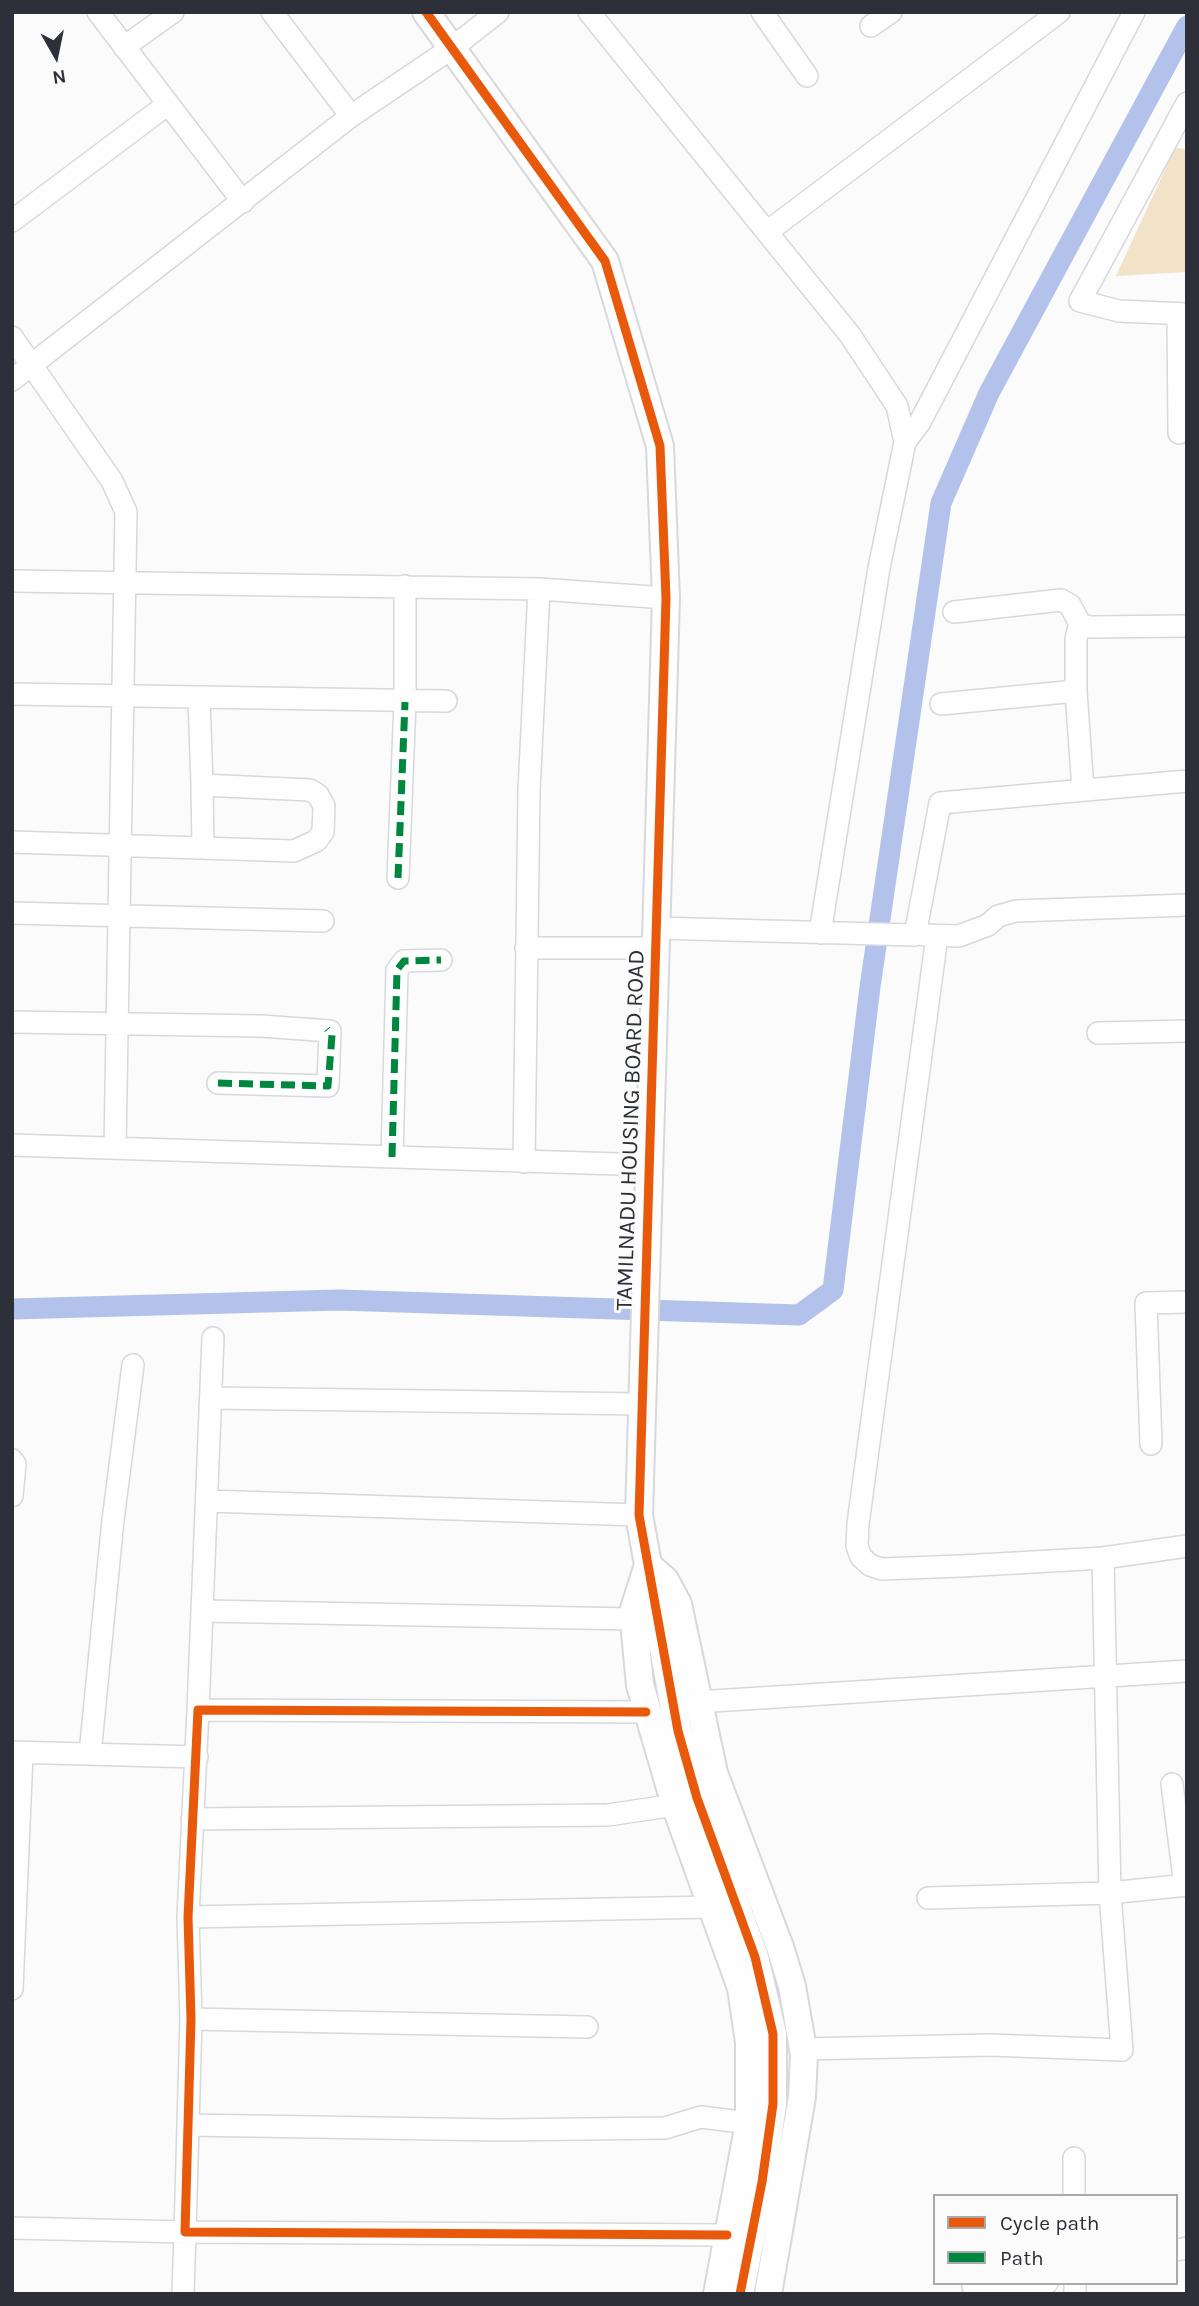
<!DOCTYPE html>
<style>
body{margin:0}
#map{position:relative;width:1199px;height:2306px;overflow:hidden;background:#fbfbfb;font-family:Karla,sans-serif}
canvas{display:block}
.frame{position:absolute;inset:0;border:14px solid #2d3038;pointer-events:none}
.legend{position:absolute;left:933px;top:2194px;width:245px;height:91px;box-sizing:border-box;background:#fbfbfb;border:2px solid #a9aaad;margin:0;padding:9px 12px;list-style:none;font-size:21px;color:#2d3038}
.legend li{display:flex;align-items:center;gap:14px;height:35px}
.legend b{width:35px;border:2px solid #a9aaad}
.north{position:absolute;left:21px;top:21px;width:70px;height:70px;-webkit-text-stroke:5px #fbfbfb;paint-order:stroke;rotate:171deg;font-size:19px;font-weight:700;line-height:28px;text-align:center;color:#2d3038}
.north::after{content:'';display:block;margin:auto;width:24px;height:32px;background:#2d3038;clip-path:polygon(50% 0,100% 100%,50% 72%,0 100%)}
</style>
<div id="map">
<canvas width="1199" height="2306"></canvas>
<div class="frame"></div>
<ul class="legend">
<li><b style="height:9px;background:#e8590c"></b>Cycle path</li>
<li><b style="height:9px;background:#00873e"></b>Path</li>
</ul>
<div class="north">N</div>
</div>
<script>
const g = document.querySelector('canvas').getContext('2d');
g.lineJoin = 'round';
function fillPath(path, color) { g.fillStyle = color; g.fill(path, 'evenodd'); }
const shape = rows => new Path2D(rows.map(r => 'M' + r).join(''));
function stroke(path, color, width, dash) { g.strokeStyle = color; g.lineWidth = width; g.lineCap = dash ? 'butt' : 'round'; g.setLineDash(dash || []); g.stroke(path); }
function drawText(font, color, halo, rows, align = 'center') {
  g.font = font + ' Karla,sans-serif'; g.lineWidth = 6; g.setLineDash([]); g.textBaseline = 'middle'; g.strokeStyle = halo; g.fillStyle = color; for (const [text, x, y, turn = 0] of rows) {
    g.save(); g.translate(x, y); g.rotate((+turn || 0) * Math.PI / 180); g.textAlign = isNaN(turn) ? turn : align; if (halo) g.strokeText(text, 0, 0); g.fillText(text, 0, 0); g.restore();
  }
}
fillPath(shape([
 [1175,148,1187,149,1187,272,1116,276]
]), '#f2e2c7');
stroke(shape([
 [12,1309,339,1300,799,1315,833,1290,870,987,941,503,989,393,1187,26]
]), '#b2c2ea', 21);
const minor = shape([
 [98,12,243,202],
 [272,12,351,116],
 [589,12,850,335,897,406,905,442,879,568,820,933],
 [762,12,807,76],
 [871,26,891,12],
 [124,47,173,12],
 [1187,103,1080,301,1119,311,1187,314],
 [12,221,168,104],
 [767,232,1059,12],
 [1178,314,1179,433],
 [12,337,112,481,126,512,115,1148],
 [12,380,351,116,452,48,498,12],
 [905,442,920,422,1134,12],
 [12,581,539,589,666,598],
 [954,612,1061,600,1070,605,1080,624,1089,627,1187,626],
 [1076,691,1083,790],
 [12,694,446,701],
 [941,704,1076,691,1076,638,1080,624],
 [202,785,203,848],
 [12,842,294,851,316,841,323,832,324,806,318,795,310,790,202,785,199,698],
 [398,878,405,702,405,586],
 [12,913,323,921],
 [656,928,915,935,940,803,1187,781],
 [924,935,959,936,988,925,998,916,1016,911,1187,905],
 [937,936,858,1524,857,1546,861,1557,870,1565,881,1569,962,1566,1103,1558,1187,1546],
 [526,948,655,948],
 [12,1022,261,1026,330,1031,328,1086,218,1083],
 [1098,1033,1187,1031],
 [12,1145,650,1165],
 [392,1157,397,970,404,961,441,960],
 [524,1162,529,790,539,589],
 [212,1398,643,1404],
 [1151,1444,1146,1303,1187,1302],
 [12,1460,15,1464,12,1496],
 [208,1501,639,1515],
 [204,1611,633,1619],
 [697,1702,1187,1671],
 [198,1710,213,1338],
 [646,1712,198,1710,188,1917,191,2019,185,2232,727,2235],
 [12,1752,197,1757],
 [90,1754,113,1520,133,1365],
 [1172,1784,1185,1886],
 [192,1819,608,1815,675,1805],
 [928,1898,1110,1893,1187,1885],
 [188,1917,713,1907],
 [12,1989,22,1754],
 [191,2019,587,2027],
 [803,2049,991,2045,1122,2050,1110,1893,1103,1558],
 [188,2125,501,2130,665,2128,701,2117,749,2123],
 [1074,2196,1074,2158],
 [12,2228,185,2232,183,2294],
 [1176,2250,1187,2248],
 [1075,2283,1075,2294],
 [973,2287,1047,2283]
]);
const tertiary = shape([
 [426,12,605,261,660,446,666,598,639,1515,678,1731,697,1798,755,1957,773,2034,773,2104,762,2182,740,2294],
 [717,2294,749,2123,749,2042,741,1988,675,1805,640,1685,633,1612,648,1565,665,1580,678,1604,714,1773,780,1947,792,1986,804,2055,802,2097,768,2294]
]);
stroke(minor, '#d6d8dc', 24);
stroke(tertiary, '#d6d8dc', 30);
stroke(minor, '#fefefe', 21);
stroke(tertiary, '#fefefe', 26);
stroke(shape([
 [398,878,405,702],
 [218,1083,328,1086,332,1035,327,1029],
 [392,1157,397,970,404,961,441,960]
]), '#00873e', 7, [14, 7]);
stroke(shape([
 [426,12,605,261,660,446,666,598,639,1515,678,1731,697,1798,755,1957,773,2034,773,2104,762,2182,740,2294],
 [646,1712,198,1710,188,1917,191,2019,185,2232,727,2235]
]), '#e8590c', 9);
drawText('23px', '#2d3038', '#fbfbfb', [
 ["TAMILNADU HOUSING BOARD ROAD",631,1130,-88]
]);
</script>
